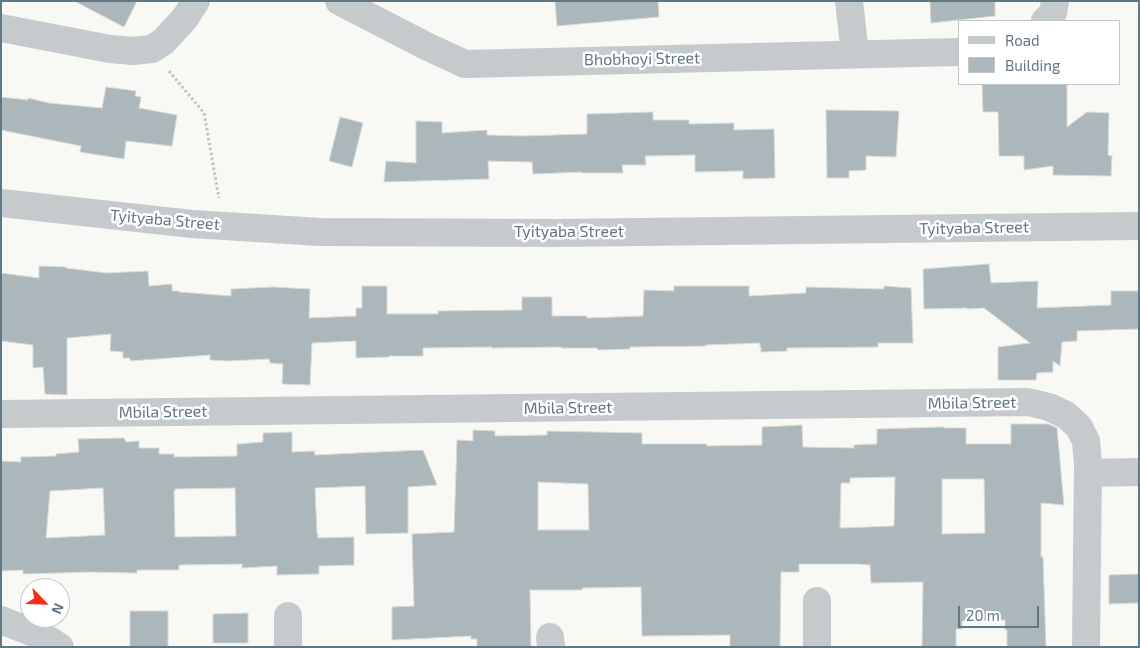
<!DOCTYPE html>
<style>
body{margin:0}
#map{position:relative;width:1140px;height:648px;overflow:hidden;background:#f8f8f5;font-family:"Exo 2",sans-serif}
canvas{display:block}
.frame{position:absolute;inset:0;border:2px solid #607883;pointer-events:none}
.legend{position:absolute;left:958px;top:20px;width:162px;height:65px;box-sizing:border-box;background:#fff;border:1px solid #bfc9cd;margin:0;padding:6px 9px;list-style:none;font-size:15px;color:#607883}
.legend li{display:flex;align-items:center;gap:10px;height:25px}
.legend b{width:25px;border:1px solid #bfc9cd}
.north{position:absolute;left:20px;top:578px;width:50px;height:50px;box-sizing:border-box;background:#fff;border:1px solid #bfc9cd;border-radius:50%;rotate:114deg;font-size:14px;font-weight:700;line-height:20px;text-align:center;color:#607883}
.north::after{content:'';display:block;margin:auto;width:18px;height:22px;background:#f62e17;clip-path:polygon(50% 0,100% 100%,50% 72%,0 100%)}
.scale{position:absolute;left:958px;top:606px;width:81px;height:22px;box-sizing:border-box;border:2px solid #607883;border-top:0;padding-left:6px;font-size:15px;line-height:18px;white-space:nowrap;color:#607883;-webkit-text-stroke:4px #fff;paint-order:stroke}
</style>
<div id="map">
<canvas width="1140" height="648"></canvas>
<div class="frame"></div>
<ul class="legend">
<li><b style="height:6px;background:#c5cacd"></b>Road</li>
<li><b style="height:14px;background:#abb7bb"></b>Building</li>
</ul>
<div class="north">N</div>
<div class="scale">20 m</div>
</div>
<script>
const g = document.querySelector('canvas').getContext('2d');
g.lineJoin = 'round';
function fillPath(path, color) { g.fillStyle = color; g.fill(path, 'evenodd'); }
const shape = rows => new Path2D(rows.map(r => 'M' + r).join(''));
function stroke(path, color, width, dash) { g.strokeStyle = color; g.lineWidth = width; g.lineCap = dash ? 'butt' : 'round'; g.setLineDash(dash || []); g.stroke(path); }
function drawText(font, color, halo, rows, align = 'center') {
  g.font = font + ' "Exo 2",sans-serif'; g.lineWidth = 5; g.setLineDash([]); g.textBaseline = 'middle'; g.strokeStyle = halo; g.fillStyle = color; for (const [text, x, y, turn = 0] of rows) {
    g.save(); g.translate(x, y); g.rotate((+turn || 0) * Math.PI / 180); g.textAlign = isNaN(turn) ? turn : align; if (halo) g.strokeText(text, 0, 0); g.fillText(text, 0, 0); g.restore();
  }
}
const building = shape([
 [74,1,137,1,124,27,74,1],
 [555,1,658,1,659,17,557,26,555,1],
 [930,1,995,1,995,16,931,23,930,1],
 [982,84,1067,84,1067,127,1087,112,1109,113,1108,155,1112,156,1111,176,1053,175,1053,166,1024,170,1024,156,999,156,998,112,983,112,982,84],
 [106,87,136,91,135,96,141,97,139,108,177,115,172,146,126,141,124,159,80,152,81,146,1,130,1,97,28,100,28,98,49,103,102,108,106,87],
 [826,110,899,111,896,157,866,156,866,170,849,171,849,178,827,178,826,110],
 [653,112,653,120,689,120,689,124,734,123,734,130,774,129,775,178,743,179,743,171,695,172,695,155,645,156,646,165,622,165,623,173,582,173,582,172,533,174,532,162,488,161,489,179,384,182,386,161,416,163,416,121,442,122,442,133,487,130,487,135,522,136,587,134,587,114,653,112],
 [340,117,363,123,352,167,329,161,340,117],
 [989,264,991,283,1038,281,1037,308,1111,305,1111,291,1139,291,1139,329,1077,331,1077,341,1062,342,1060,366,1053,361,1053,372,1037,373,1036,380,998,380,998,347,1030,343,984,308,967,309,967,308,924,309,923,269,989,264],
 [39,266,66,267,66,268,106,273,148,271,149,286,172,284,172,291,179,291,179,292,231,296,231,289,273,287,310,289,309,318,356,316,356,308,362,308,362,286,387,286,387,314,438,314,438,311,522,310,522,297,552,297,552,316,587,316,587,318,643,316,644,290,674,291,674,286,749,286,749,296,806,293,806,287,884,289,884,286,911,288,913,343,878,343,878,347,787,348,787,351,761,352,761,347,760,347,760,343,706,345,706,346,630,347,630,349,598,350,597,348,561,348,561,347,492,348,492,347,423,348,423,356,389,356,389,357,356,358,356,341,312,343,310,385,282,384,283,364,270,363,269,359,228,361,210,360,210,355,130,361,130,358,123,358,123,352,110,351,111,334,67,338,67,395,45,394,43,367,33,368,33,345,1,341,1,273,39,278,39,266],
 [1011,424,1048,424,1057,428,1064,505,1041,503,1041,557,1043,557,1046,647,1007,647,1007,630,1005,630,1005,620,962,621,962,629,956,629,956,647,922,647,923,582,871,583,870,565,857,564,799,564,799,572,781,572,780,647,730,647,730,635,642,636,641,587,582,588,582,590,530,590,531,647,477,647,477,639,471,639,471,636,392,640,392,607,414,606,412,534,454,532,457,440,473,441,473,430,495,431,495,436,547,435,547,431,642,433,642,444,707,444,707,446,762,445,762,427,802,425,803,447,854,448,854,445,877,444,877,429,944,427,944,428,966,428,966,444,1011,444,1011,424],
 [895,477,894,526,840,528,841,483,850,483,850,478,895,477],
 [942,479,984,479,985,533,942,534,942,479],
 [538,482,588,484,589,530,538,530,538,482],
 [292,432,292,452,314,451,315,455,423,450,437,485,408,487,408,533,366,534,365,486,315,488,317,534,318,534,318,538,354,537,354,565,319,566,319,574,277,575,277,566,242,568,242,564,179,565,179,570,137,570,137,573,90,572,23,574,23,570,1,571,1,461,21,462,21,457,56,456,56,454,79,452,78,439,124,438,126,442,139,441,139,448,159,448,159,454,174,454,174,457,237,456,237,444,263,442,263,433,292,432],
 [103,488,105,535,46,538,50,491,103,488],
 [235,488,236,536,175,537,174,491,175,491,175,489,235,488],
 [1139,574,1139,603,1109,604,1109,575,1139,574],
 [130,611,168,611,168,647,130,647,130,611],
 [248,613,248,643,213,643,213,614,248,613]
]);
fillPath(building, '#abb7bb');
stroke(building, '#dad9d7', 1);
stroke(shape([
 [169,71,204,113,219,198]
]), '#c0c3c5', 3, [2.5, 2.5]);
stroke(shape([
 [339,1,428,47,465,64,959,52],
 [849,1,855,54],
 [1045,21,1053,13,1055,1],
 [1,28,110,49,133,51,152,49,164,41,185,18,196,1],
 [1,203,192,224,320,232,556,233,1139,226],
 [1,414,1028,402,1049,407,1066,415,1079,427,1086,441,1088,464,1086,647],
 [1088,473,1139,472],
 [817,601,817,647],
 [1,620,44,637,60,647],
 [550,637,551,647],
 [288,647,288,616]
]), '#c5cacd', 28);
drawText('16px', '#607883', '#fff', [
 ["Bhobhoyi Street",642,59,-1],
 ["Tyityaba Street",165,220,5],
 ["Tyityaba Street",974,228,-1],
 ["Tyityaba Street",569,232],
 ["Mbila Street",972,403,-1],
 ["Mbila Street",568,408,-1],
 ["Mbila Street",163,412,-1]
]);
</script>
